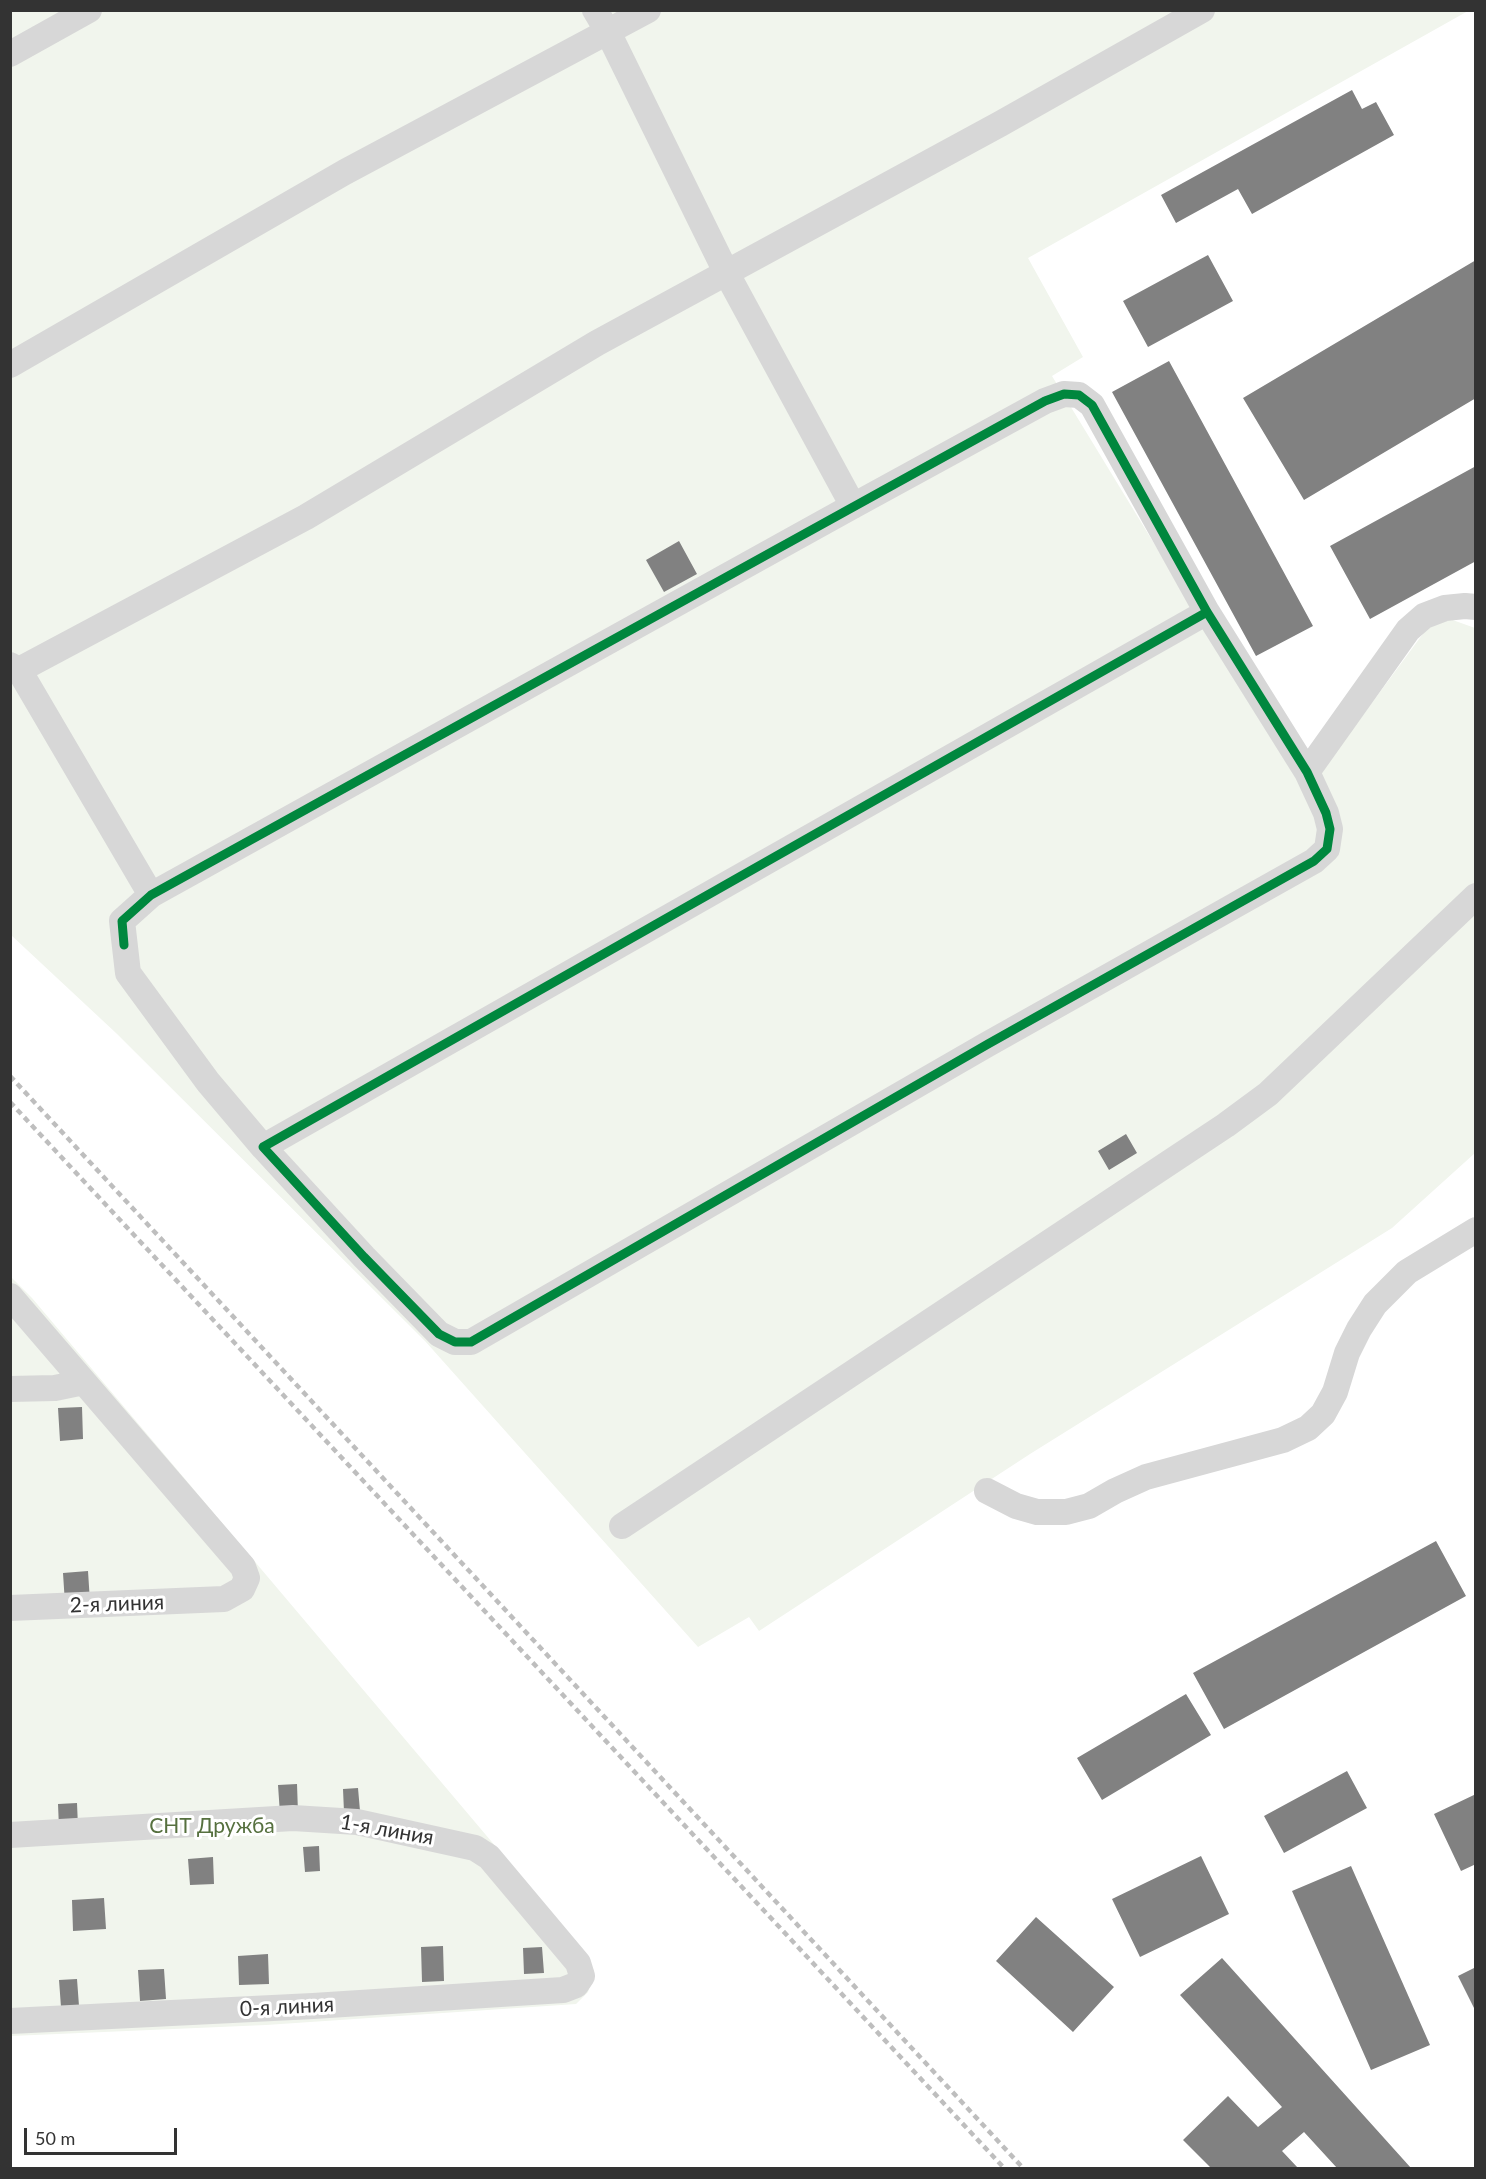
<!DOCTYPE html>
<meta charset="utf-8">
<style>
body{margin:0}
#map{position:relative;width:1486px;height:2179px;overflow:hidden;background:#fff;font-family:Lato,sans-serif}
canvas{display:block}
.frame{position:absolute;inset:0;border:12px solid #333;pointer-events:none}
.scale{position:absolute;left:24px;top:2128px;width:153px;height:27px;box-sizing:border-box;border:3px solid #333;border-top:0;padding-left:8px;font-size:18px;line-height:21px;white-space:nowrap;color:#333;-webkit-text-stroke:4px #fff;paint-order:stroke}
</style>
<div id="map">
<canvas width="1486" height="2179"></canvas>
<div class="frame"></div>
<div class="scale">50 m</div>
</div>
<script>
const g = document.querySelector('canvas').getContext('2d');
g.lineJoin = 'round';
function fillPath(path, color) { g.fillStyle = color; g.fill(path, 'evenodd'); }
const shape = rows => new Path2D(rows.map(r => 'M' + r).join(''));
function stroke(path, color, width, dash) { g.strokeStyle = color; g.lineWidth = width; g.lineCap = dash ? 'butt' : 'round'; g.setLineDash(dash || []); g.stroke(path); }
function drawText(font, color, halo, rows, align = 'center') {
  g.font = font + ' Lato,sans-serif'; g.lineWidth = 6; g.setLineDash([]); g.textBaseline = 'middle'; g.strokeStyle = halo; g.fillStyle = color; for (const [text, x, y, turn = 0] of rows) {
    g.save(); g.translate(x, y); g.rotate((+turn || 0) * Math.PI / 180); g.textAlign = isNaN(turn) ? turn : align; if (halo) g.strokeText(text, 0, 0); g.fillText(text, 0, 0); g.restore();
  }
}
fillPath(shape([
 [10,11,1468,11,1028,258,1083,357,1052,376,1303,788,1329,761,1428,627,1447,618,1475,628,1475,1153,1392,1228,1030,1454,759,1631,749,1617,698,1647,425,1341,116,1033,11,935],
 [10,1276,32,1298,584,1951,594,1971,588,1992,576,2004,266,2025,11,2036]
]), '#f1f5ed');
fillPath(shape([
 [1352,90,1362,109,1376,102,1394,135,1252,214,1238,189,1176,223,1161,195],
 [1208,255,1233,301,1148,347,1123,301],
 [1476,260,1476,398,1304,500,1243,398],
 [1169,361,1313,626,1256,656,1112,392],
 [1476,466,1476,561,1370,619,1330,546],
 [679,541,697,574,664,592,646,560],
 [1126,1134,1137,1153,1109,1170,1098,1151],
 [82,1407,83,1439,60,1441,58,1408],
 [1436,1541,1466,1596,1224,1729,1193,1673],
 [88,1571,90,1602,65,1604,63,1573],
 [1186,1694,1211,1735,1102,1800,1077,1758],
 [1347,1771,1367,1808,1284,1853,1264,1816],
 [297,1784,298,1813,280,1814,278,1785],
 [358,1788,360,1811,344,1812,343,1789],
 [1476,1794,1476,1864,1461,1871,1434,1814],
 [77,1803,78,1827,59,1828,58,1804],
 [319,1846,320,1871,305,1872,303,1847],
 [1201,1856,1229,1914,1140,1957,1112,1899],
 [213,1857,214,1884,190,1885,188,1859],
 [1351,1866,1430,2045,1371,2070,1292,1891],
 [104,1898,106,1929,73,1931,72,1900],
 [1036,1917,1114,1987,1073,2032,996,1961],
 [443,1946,444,1981,422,1982,421,1947],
 [542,1947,544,1973,524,1974,523,1948],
 [268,1954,269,1984,239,1985,238,1956],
 [1222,1958,1411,2168,1337,2168,1304,2132,1282,2151,1298,2168,1211,2168,1183,2140,1228,2096,1258,2127,1282,2107,1180,1995],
 [1476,1967,1476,2012,1458,1976],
 [164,1969,166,1999,140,2001,138,1970],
 [77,1979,79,2006,61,2007,59,1980]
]), '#818181');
stroke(shape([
 [595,10,608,32,726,272,853,506],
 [10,54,89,10],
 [10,365,345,172,648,10],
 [1064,394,1079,395,1092,405,1207,612,1307,772,1326,813,1330,829,1327,849,1314,861,988,1044,471,1342,455,1342,439,1334,364,1257,263,1147,208,1082,128,973,122,921,151,895,853,506,1045,401,1064,394],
 [10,665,19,670,151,895],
 [19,670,306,517,597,343,1000,124,1202,10],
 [1307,772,1408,630,1424,616,1445,608,1465,606,1476,607],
 [263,1147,1207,612],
 [10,1296,243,1567,247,1578,242,1589,224,1599,10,1608],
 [10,1389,55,1388,84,1382],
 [987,1491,1016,1506,1037,1512,1066,1512,1089,1506,1115,1491,1146,1477,1283,1440,1308,1428,1323,1414,1335,1392,1347,1353,1359,1329,1375,1304,1407,1272,1476,1230],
 [622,1526,1226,1125,1268,1094,1476,896],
 [10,1835,293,1818,357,1822,475,1848,489,1857,578,1963,582,1976,576,1985,563,1990,313,2006,10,2021]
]), '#d7d7d7', 26);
stroke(shape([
 [10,1076,1023,2168],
 [10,1102,1004,2168]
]), '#bebebe', 4.5, [6, 4.5]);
stroke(shape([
 [124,945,122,921,151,895,1045,401,1064,394,1079,395,1092,405,1207,612,1307,772,1326,813,1330,829,1327,849,1314,861,988,1044,471,1342,455,1342,439,1334,364,1257,263,1147,1207,612]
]), '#00873e', 9);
drawText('21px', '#333', '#fff', [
 ["2-я линия",117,1604,-2],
 ["1-я линия",387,1830,10],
 ["0-я линия",287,2007,-3]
]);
drawText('21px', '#56703f', '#fff', [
 ["СНТ Дружба",212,1826]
]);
</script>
